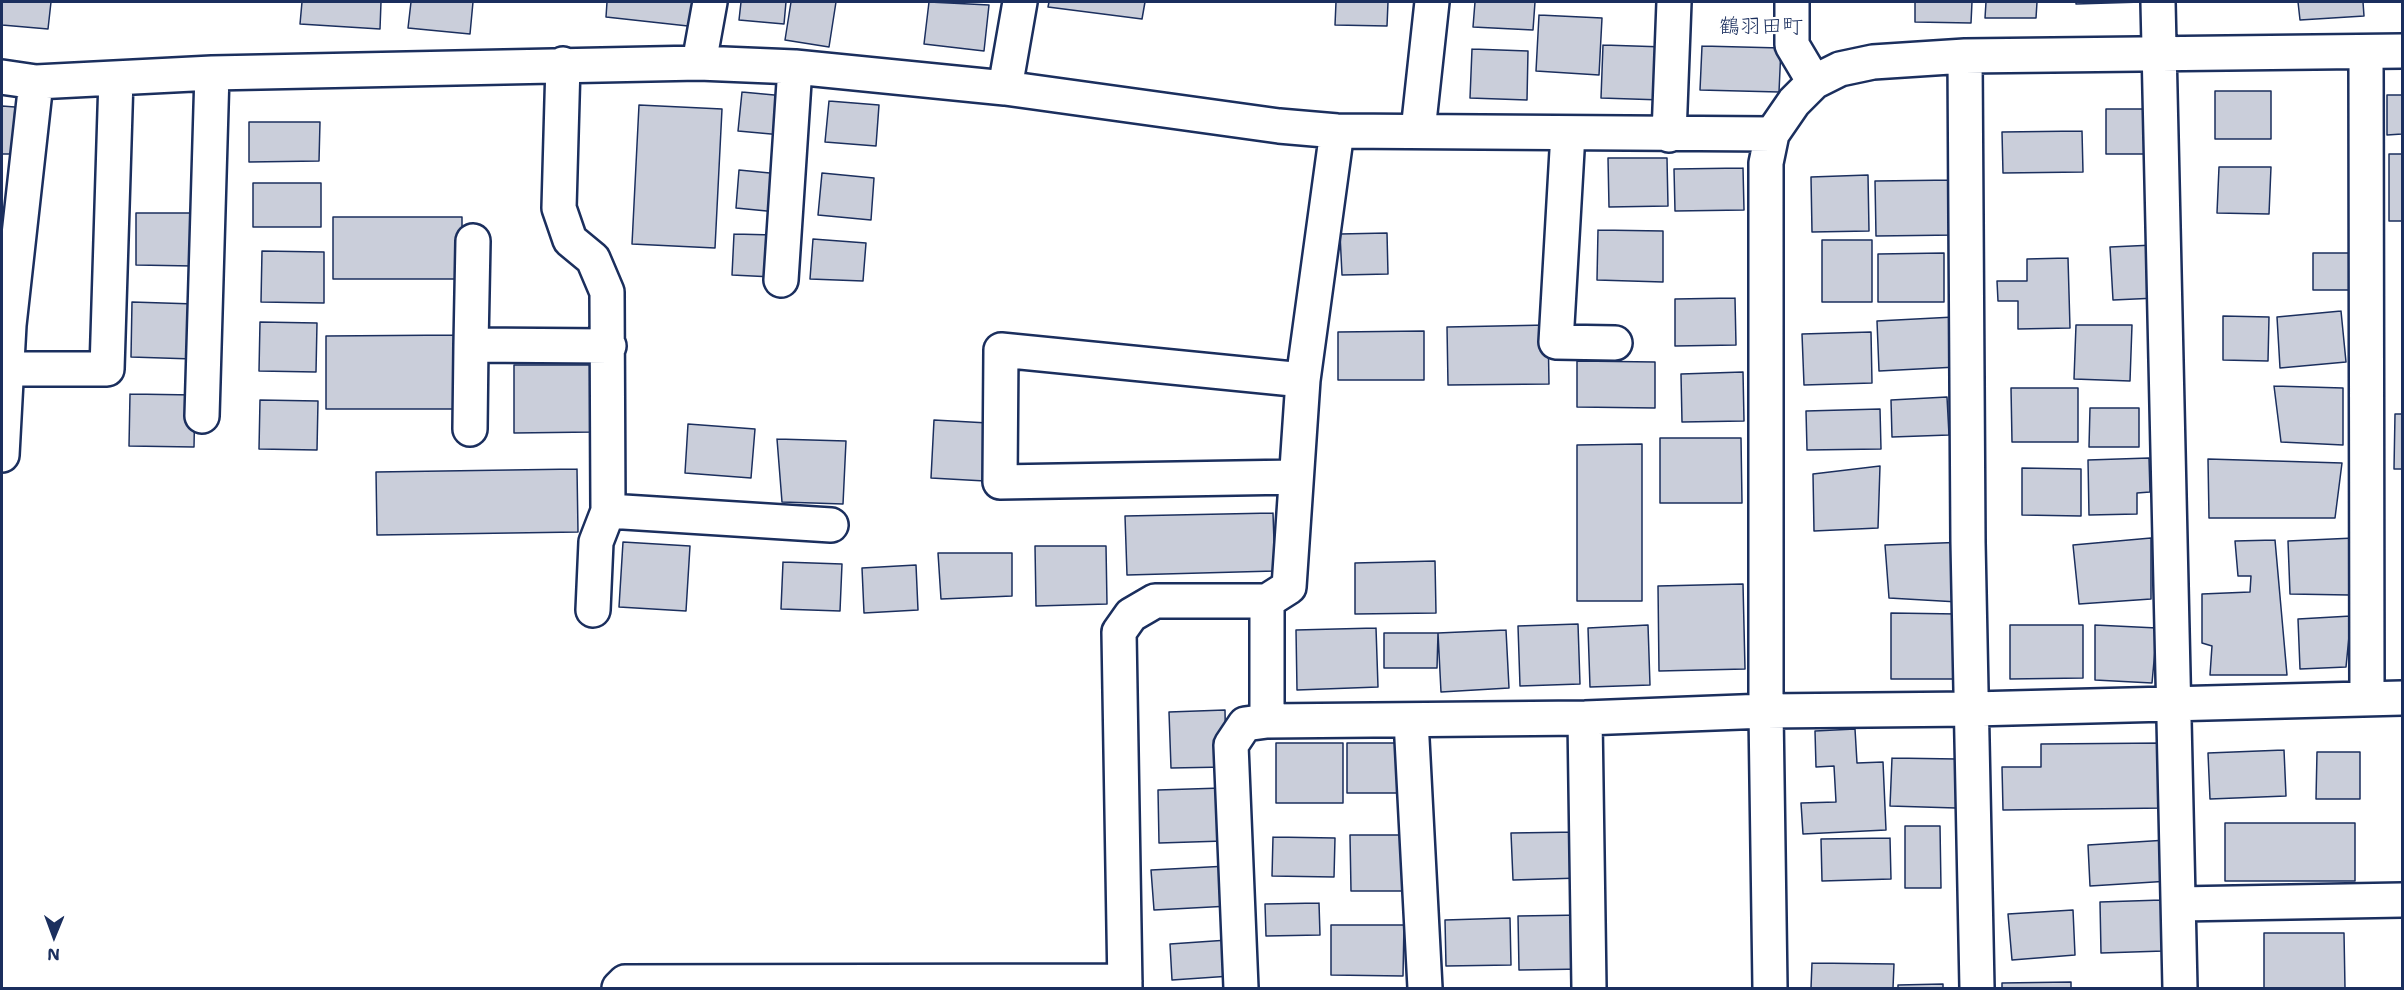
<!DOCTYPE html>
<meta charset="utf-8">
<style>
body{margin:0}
#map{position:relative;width:2404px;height:990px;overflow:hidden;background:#fff;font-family:"Shantell Sans",sans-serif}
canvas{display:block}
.frame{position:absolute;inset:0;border:3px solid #1b2f5e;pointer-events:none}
.north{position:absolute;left:24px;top:906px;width:60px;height:60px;-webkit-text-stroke:4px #fff;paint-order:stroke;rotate:181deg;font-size:16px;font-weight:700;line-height:24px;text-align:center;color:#1b2f5e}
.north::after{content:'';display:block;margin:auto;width:21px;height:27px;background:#1b2f5e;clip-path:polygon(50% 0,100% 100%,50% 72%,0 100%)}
</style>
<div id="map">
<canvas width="2404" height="990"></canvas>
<div class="frame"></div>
<div class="north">N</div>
</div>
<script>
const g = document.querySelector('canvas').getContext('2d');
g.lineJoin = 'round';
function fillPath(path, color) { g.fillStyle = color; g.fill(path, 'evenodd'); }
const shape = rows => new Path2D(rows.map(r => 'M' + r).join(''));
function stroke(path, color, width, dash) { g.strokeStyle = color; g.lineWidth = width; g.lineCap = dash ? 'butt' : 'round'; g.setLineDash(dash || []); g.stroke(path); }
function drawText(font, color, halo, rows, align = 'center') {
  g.font = font + ' "Shantell Sans","Klee One",sans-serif'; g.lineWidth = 4.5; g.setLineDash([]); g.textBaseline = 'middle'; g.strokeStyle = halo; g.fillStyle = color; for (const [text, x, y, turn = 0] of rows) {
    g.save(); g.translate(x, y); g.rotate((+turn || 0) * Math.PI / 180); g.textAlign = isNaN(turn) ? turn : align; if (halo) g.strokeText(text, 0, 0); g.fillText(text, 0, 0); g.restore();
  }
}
const building = shape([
 [2,2,51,2,48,29,2,25,2,2],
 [302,2,381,2,380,29,300,24,302,2],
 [411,2,473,2,470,34,408,28,411,2],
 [607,2,700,2,697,27,606,17,607,2],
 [741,2,786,2,784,24,739,20,741,2],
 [791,2,836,2,829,47,785,40,791,2],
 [929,2,989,5,984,51,924,44,929,2],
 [1049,2,1145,2,1142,19,1048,7,1049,2],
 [1336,2,1388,2,1387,26,1335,25,1336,2],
 [1475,2,1535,2,1533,30,1473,27,1475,2],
 [1915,2,1972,2,1971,23,1915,22,1915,2],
 [1986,2,2037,2,2036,18,1985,18,1986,2],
 [2076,2,2142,2,2076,4,2076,2],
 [2298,2,2363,2,2364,16,2300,20,2298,2],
 [1539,15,1602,18,1599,75,1536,71,1539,15],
 [1603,45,1665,47,1662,100,1601,98,1603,45],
 [1702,46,1781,48,1779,92,1700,90,1702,46],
 [1472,49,1528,51,1527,100,1470,98,1472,49],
 [2215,91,2271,91,2271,139,2215,139,2215,91],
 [742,92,785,96,782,135,738,131,742,92],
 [2387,95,2402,95,2402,134,2387,135,2387,95],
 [829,101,879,105,876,146,825,142,829,101],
 [639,105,722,109,715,248,632,244,639,105],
 [2,106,15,107,12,154,2,154,2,106],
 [2106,109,2154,109,2154,154,2106,154,2106,109],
 [249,122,320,122,319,161,249,162,249,122],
 [2082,131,2083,172,2003,173,2002,132,2082,131],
 [2389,154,2402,154,2402,221,2389,221,2389,154],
 [1608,158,1667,158,1668,206,1609,207,1608,158],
 [2219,167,2271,167,2269,214,2217,213,2219,167],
 [1743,168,1744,210,1675,211,1674,169,1743,168],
 [739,170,780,174,777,212,736,208,739,170],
 [822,173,874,178,871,220,818,215,822,173],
 [1868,175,1869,231,1812,232,1811,177,1868,175],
 [1955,180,1956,235,1876,236,1875,181,1955,180],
 [253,183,321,183,321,227,253,227,253,183],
 [136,213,193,213,193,266,136,265,136,213],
 [333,217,462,217,462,279,333,279,333,217],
 [1598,230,1663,231,1663,282,1597,280,1598,230],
 [1387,233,1388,274,1342,275,1340,234,1387,233],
 [734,234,774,235,773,277,732,275,734,234],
 [813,239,866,243,863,281,810,279,813,239],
 [1822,240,1872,240,1872,302,1822,302,1822,240],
 [2154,245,2157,298,2113,300,2110,247,2154,245],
 [262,251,324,252,324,303,261,302,262,251],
 [1944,253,1944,302,1878,302,1878,254,1944,253],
 [2313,253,2359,253,2359,290,2313,290,2313,253],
 [2068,258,2070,328,2018,329,2018,301,1998,301,1997,281,2027,281,2027,259,2068,258],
 [1735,298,1736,345,1675,346,1675,299,1735,298],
 [132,302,195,304,193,359,131,357,132,302],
 [2341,311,2346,362,2280,368,2277,317,2341,311],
 [2223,316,2269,317,2268,361,2223,360,2223,316],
 [1954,317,1957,367,1879,371,1877,321,1954,317],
 [260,322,317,323,316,372,259,371,260,322],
 [1548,325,1549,384,1448,385,1447,327,1548,325],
 [2076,325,2132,325,2130,381,2074,379,2076,325],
 [1424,331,1424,380,1338,380,1338,332,1424,331],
 [1871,332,1872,383,1804,385,1802,334,1871,332],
 [460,335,461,409,326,409,326,336,460,335],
 [1577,361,1655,362,1655,408,1577,407,1577,361],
 [514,365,592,365,593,432,514,433,514,365],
 [1743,372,1744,421,1682,422,1681,374,1743,372],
 [2274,386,2343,388,2343,445,2281,442,2274,386],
 [2011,388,2078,388,2078,442,2012,442,2011,388],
 [130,394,195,395,194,447,129,446,130,394],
 [1947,397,1949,435,1892,437,1891,400,1947,397],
 [260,400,318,401,317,450,259,449,260,400],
 [2090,408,2139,408,2139,447,2089,447,2090,408],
 [1880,409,1881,449,1807,450,1806,411,1880,409],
 [2395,414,2402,414,2402,469,2394,469,2395,414],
 [934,420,988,423,985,481,931,478,934,420],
 [688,424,755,429,751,478,685,473,688,424],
 [1660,438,1741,438,1742,503,1660,503,1660,438],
 [777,439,846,441,843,504,782,502,777,439],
 [1642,444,1642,601,1577,601,1577,445,1642,444],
 [2149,458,2150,492,2137,493,2137,514,2089,515,2088,460,2149,458],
 [2208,459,2342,463,2335,518,2209,518,2208,459],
 [1880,466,1878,528,1814,531,1813,474,1880,466],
 [2022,468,2081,469,2081,516,2022,515,2022,468],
 [577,469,578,532,377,535,376,472,577,469],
 [1273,513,1275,571,1127,575,1125,516,1273,513],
 [2151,538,2151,599,2079,604,2073,545,2151,538],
 [2354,538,2349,595,2290,594,2288,541,2354,538],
 [2275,540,2287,675,2210,675,2212,646,2202,643,2202,594,2250,592,2251,576,2238,576,2235,541,2275,540],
 [623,542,690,546,686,611,619,607,623,542],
 [1968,542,1958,602,1889,598,1885,545,1968,542],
 [1035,546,1106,546,1107,604,1036,606,1035,546],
 [938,553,1012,553,1012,596,941,599,938,553],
 [1435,561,1436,613,1355,614,1355,563,1435,561],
 [783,562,842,564,840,611,781,609,783,562],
 [916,565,918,610,864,613,862,568,916,565],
 [1743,584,1745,669,1659,671,1658,586,1743,584],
 [1891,613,1958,614,1958,679,1891,679,1891,613],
 [2351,616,2346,667,2300,669,2298,619,2351,616],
 [1578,624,1580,684,1520,686,1518,626,1578,624],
 [1648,625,1650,685,1590,687,1588,628,1648,625],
 [2010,625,2083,625,2083,678,2010,679,2010,625],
 [2095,625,2157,628,2152,683,2095,680,2095,625],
 [1376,628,1378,687,1297,690,1296,630,1376,628],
 [1506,630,1509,688,1441,692,1438,633,1506,630],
 [1384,633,1438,633,1437,668,1384,668,1384,633],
 [1225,710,1226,767,1171,768,1169,712,1225,710],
 [1855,729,1857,763,1883,762,1886,830,1803,834,1801,803,1836,802,1834,766,1816,767,1815,731,1855,729],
 [1276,743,1343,743,1343,803,1276,803,1276,743],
 [1347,743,1402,743,1401,793,1347,793,1347,743],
 [2165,743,2165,808,2003,810,2002,767,2041,767,2041,744,2165,743],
 [2284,750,2286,796,2210,799,2208,753,2284,750],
 [2317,752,2360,752,2360,799,2316,799,2317,752],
 [1892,758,1957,759,1956,808,1890,806,1892,758],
 [1222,788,1224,841,1159,843,1158,790,1222,788],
 [2225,823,2355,823,2355,881,2225,881,2225,823],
 [1905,826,1940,826,1941,888,1905,888,1905,826],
 [1579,832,1580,878,1513,880,1511,833,1579,832],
 [1350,835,1404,835,1405,891,1351,891,1350,835],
 [1273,837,1335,838,1334,877,1272,876,1273,837],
 [1890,838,1891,879,1822,881,1821,839,1890,838],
 [2167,840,2170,881,2090,886,2088,845,2167,840],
 [1228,866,1230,906,1154,910,1151,870,1228,866],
 [2162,900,2164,951,2101,953,2100,902,2162,900],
 [1319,903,1320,935,1266,936,1265,904,1319,903],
 [2073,910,2075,955,2012,960,2008,914,2073,910],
 [1583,915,1584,969,1519,970,1518,916,1583,915],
 [1510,918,1511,965,1446,966,1445,920,1510,918],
 [1331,925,1404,925,1403,976,1331,975,1331,925],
 [2264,933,2344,933,2345,988,2264,988,2264,933],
 [1228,940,1231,976,1172,980,1170,944,1228,940],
 [1812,963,1894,964,1893,988,1811,988,1812,963],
 [2071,982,2071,988,2002,988,2002,983,2071,982],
 [1943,984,1943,988,1898,988,1898,985,1943,984]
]);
fillPath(building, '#caceda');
stroke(building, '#1b2f5e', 1.5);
const minor = shape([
 [1792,2,1792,45,1814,82],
 [2158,2,2180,988],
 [2366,52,2367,699],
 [1965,56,1968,542,1977,988],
 [699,63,710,2],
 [563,64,559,208,570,240,593,259,607,292,608,511,831,525],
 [2,77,36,82,212,73,699,63,795,67,1005,88,1279,126,1337,131,1772,134],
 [1005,88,1020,2],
 [1418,131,1432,2],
 [1568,133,1556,342,1615,343],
 [1669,135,1674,2],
 [781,280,795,67],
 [471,345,473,241],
 [8,369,107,369,116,78],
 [202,416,212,73],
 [470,429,471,345,609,346],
 [2,455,9,325,36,82],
 [1295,477,1000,482,1001,350,1303,380],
 [1267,601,1289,587,1303,380,1337,131],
 [593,610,596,542,608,511],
 [1585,718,1589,988],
 [1411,720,1425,988],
 [2179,904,2402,900],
 [619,988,625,982,1125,981],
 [1125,988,1119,632,1131,615,1155,601,1267,601,1267,721],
 [1241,988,1231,745,1245,724,1267,721,1585,718,1766,711,1973,709,2402,698],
 [1770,988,1766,711,1766,163,1772,134,1794,102,1814,82,1840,69,1873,62,1965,56,2402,51]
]);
stroke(minor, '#1b2f5e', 38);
stroke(minor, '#fff', 33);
drawText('21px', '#1b2f5e', '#fff', [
 ["鶴羽田町",1761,28]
]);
</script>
